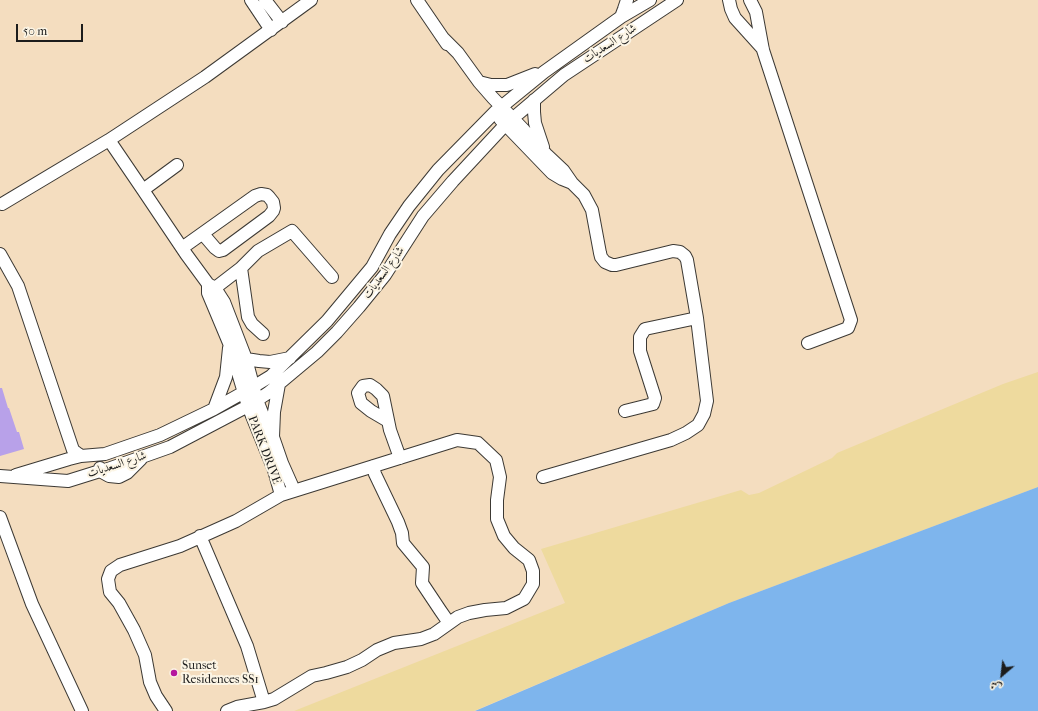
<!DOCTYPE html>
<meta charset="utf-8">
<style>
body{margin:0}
#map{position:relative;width:1038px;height:711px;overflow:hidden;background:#f4ddbf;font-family:"IM FELL French Canon",Amiri,serif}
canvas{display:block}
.north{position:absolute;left:982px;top:655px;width:40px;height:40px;-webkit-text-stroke:3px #fcf5e5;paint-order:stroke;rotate:208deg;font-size:11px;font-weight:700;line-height:16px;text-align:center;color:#1c1c1c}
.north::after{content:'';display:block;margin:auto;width:14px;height:18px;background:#1c1c1c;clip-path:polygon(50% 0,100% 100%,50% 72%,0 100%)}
.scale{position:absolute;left:16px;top:24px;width:67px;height:18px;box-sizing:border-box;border:2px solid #1c1c1c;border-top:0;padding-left:5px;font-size:12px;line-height:14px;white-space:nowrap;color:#1c1c1c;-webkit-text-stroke:3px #fcf5e5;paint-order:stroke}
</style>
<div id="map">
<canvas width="1038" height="711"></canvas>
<div class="north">ش</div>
<div class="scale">50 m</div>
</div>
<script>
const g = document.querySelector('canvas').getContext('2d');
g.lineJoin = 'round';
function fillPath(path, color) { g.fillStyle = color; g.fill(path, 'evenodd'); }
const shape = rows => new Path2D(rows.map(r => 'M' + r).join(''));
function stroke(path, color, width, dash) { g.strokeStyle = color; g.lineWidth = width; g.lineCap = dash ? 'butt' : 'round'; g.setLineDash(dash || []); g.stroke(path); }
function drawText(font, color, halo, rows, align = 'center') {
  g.font = font + ' "IM FELL French Canon",Amiri,serif'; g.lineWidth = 4; g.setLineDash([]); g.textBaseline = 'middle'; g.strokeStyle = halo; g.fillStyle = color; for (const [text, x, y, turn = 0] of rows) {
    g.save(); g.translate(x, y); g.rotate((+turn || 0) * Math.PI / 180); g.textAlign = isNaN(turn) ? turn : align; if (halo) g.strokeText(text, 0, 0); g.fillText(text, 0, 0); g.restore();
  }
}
fillPath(shape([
 [1038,372,1038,487,729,603,474,711,294,711,565,603,541,549,741,490,749,495,759,493,832,458,837,453,1003,384]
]), '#eeda9e');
fillPath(shape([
 [1038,487,1038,711,475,711,729,603]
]), '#7eb5ed');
fillPath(shape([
 [0,388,2,388,8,408,9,408,17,432,19,432,24,449,0,456]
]), '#b8a1e9');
const minor = shape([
 [251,0,271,30],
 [265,0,282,22],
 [417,0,447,44],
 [729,0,731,9,735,18,763,49],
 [750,0,756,12,763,50,851,320,848,328,808,343],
 [621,17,624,9,627,0],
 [442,37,458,53,479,82,493,98,524,130,546,154,563,170,572,183,584,195,592,210,600,253,601,257,605,262,612,265,616,265,673,251,680,252,685,256,687,260,697,318,707,401,704,414,698,425,686,433,671,440,543,477],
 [479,82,491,85,507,85,535,74],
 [534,100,534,112,535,123,543,147],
 [500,119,552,173,562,179,572,183],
 [109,140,143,190,186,254,208,284,215,288,224,302,246,359,257,400,264,418,273,437],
 [143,190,177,165],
 [2,204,109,140,205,77,311,0],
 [182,248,255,196,261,194,267,195,269,197,273,202,274,208,273,211,269,216,223,250,219,251,215,248,203,234],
 [0,254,18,286,73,450,81,456],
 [241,268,248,317,252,324,263,334],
 [208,284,208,293,229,343,248,406,274,470,281,495],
 [215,288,241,268,258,251,292,231,332,277],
 [246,359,259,361,270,362,290,358],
 [279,384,274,412,273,437,282,463,294,490],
 [214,409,226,377,229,348],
 [625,411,653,404,655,398,640,351,640,337,645,329,697,318],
 [388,421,371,411,361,403,358,393,363,386,370,385,376,389,383,396,390,430,400,458],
 [373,466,375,474,398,522,402,533,403,543,423,567,422,583,440,610,449,623],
 [100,468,100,471,109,476,119,477,127,473,141,459],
 [16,475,69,459,81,456,105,454,160,435,214,409,253,387,271,376,327,321,372,267,390,234,409,206,438,170,495,112,544,72,621,17,650,0],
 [0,476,68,481,100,471,108,469,170,447,248,406,268,393,317,352,337,332,359,307,385,275,423,216,453,181,505,125,564,75,677,0],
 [0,517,32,604,82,711],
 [200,536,247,646,264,702],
 [166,711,156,696,150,682,145,655,134,630,119,603,110,592,108,579,111,571,120,565,180,546,236,521,281,495,457,440,478,443,496,460,500,477,497,500,497,519,504,536,514,548,529,560,533,571,533,584,524,599,506,608,485,610,469,613,458,617,434,634,421,639,394,643,377,650,362,660,347,667,326,673,312,676,274,699,264,702,237,707,227,711]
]);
stroke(minor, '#3c3934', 14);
stroke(minor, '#fff', 12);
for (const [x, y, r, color] of [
 [174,673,4,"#b5179e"]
]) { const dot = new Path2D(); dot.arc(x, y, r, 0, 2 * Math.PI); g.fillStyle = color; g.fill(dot); stroke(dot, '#fcf5e5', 1.5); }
drawText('12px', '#1c1c1c', '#fcf5e5', [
 ["شارع السعديات",610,44,-33],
 ["شارع السعديات",384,273,-54],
 ["PARK DRIVE",264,450,69],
 ["شارع السعديات",117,465,-18]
]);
drawText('12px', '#1c1c1c', '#fcf5e5', [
 ["Sunset",182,666],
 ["Residences SS1",182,680]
], 'left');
</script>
